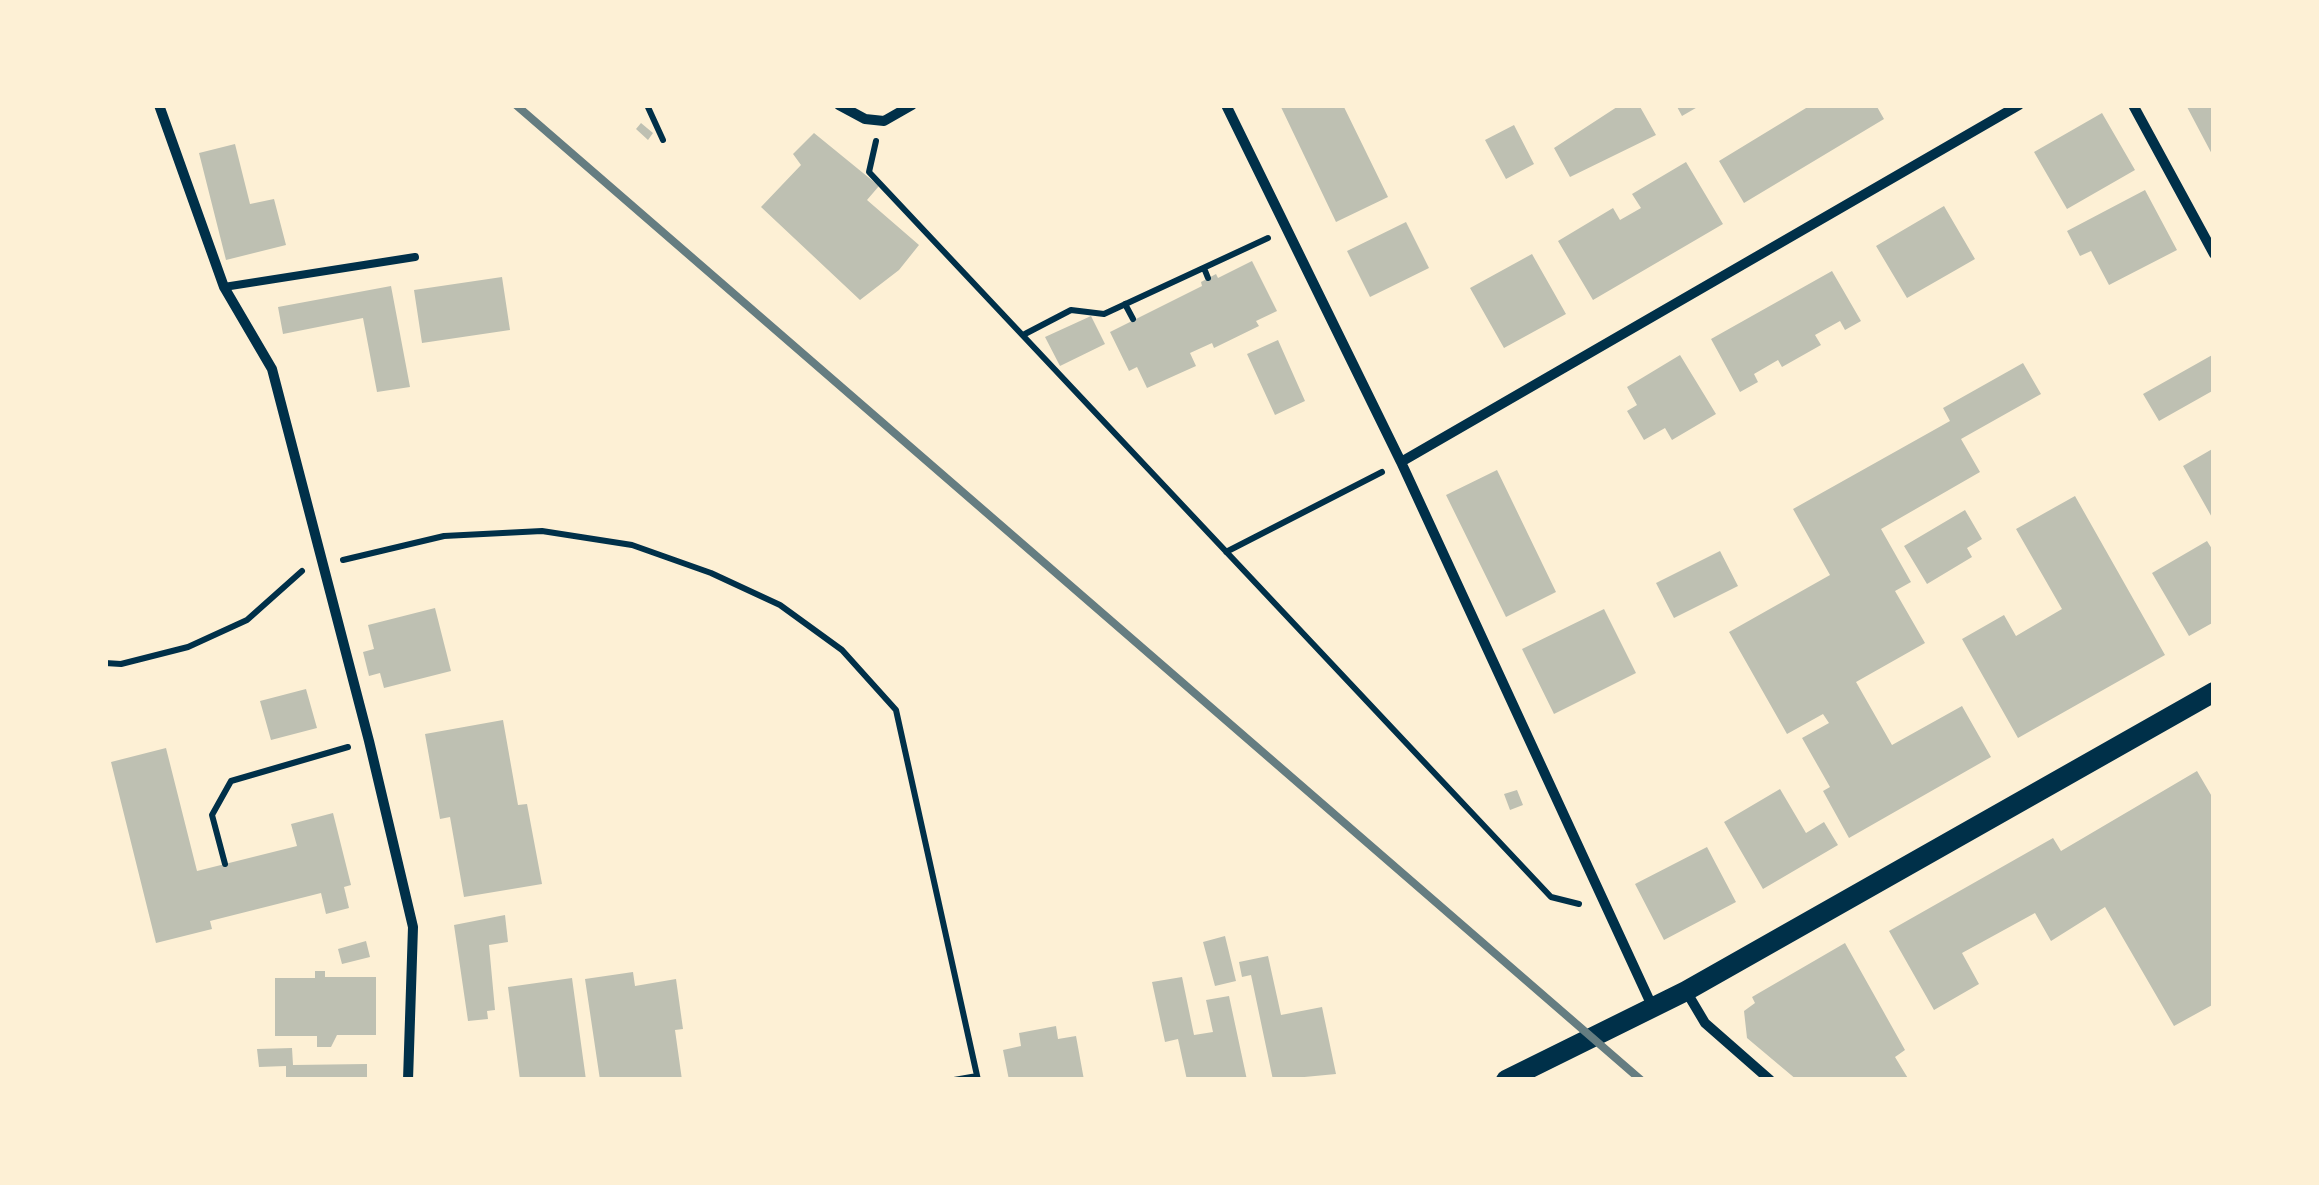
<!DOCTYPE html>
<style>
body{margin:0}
#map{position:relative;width:2319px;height:1185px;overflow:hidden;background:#fdf0d5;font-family:"IBM Plex Sans",sans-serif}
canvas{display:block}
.frame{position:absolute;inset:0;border:108px solid #fdf0d5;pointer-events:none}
</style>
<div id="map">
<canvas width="2319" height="1185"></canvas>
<div class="frame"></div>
</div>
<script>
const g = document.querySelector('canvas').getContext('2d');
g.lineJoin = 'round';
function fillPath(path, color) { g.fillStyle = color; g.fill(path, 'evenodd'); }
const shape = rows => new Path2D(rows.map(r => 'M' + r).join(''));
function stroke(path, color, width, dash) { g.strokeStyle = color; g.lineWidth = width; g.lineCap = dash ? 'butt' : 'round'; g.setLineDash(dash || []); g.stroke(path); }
fillPath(shape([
 [1280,105,1343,105,1388,197,1336,222],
 [1620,105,1639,105,1656,135,1570,177,1554,148],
 [1676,105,1701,105,1682,116],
 [1811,105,1876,105,1884,119,1744,203,1719,161],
 [2214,105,2214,158,2187,107],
 [2102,113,2135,170,2067,209,2034,152],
 [641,123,653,133,648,140,636,129],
 [1514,125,1534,164,1506,179,1485,140],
 [814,133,879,186,867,200,919,245,899,270,860,300,761,207,801,165,793,154],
 [235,144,250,204,274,199,286,245,226,260,199,153],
 [1686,162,1723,224,1593,300,1558,241,1613,208,1620,220,1641,208,1632,194],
 [2145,190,2177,250,2109,285,2091,251,2080,256,2067,231],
 [1944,206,1975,259,1907,298,1876,246],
 [1406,222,1429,268,1370,297,1347,251],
 [1532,254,1566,314,1504,348,1470,288],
 [1252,261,1277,311,1256,321,1259,326,1214,348,1212,343,1190,353,1196,366,1147,388,1137,367,1129,371,1110,332,1202,286,1201,282,1216,274,1218,278],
 [1832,271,1861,321,1845,330,1840,321,1815,335,1821,345,1782,367,1778,360,1754,374,1758,382,1740,392,1711,339],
 [502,277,510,330,422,343,414,290],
 [391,286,410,387,377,392,363,318,283,334,278,307],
 [1091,316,1105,344,1060,366,1045,337],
 [1278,340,1305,401,1275,415,1247,354],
 [2214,354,2214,390,2159,421,2143,394],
 [1680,355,1716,414,1672,440,1665,428,1644,440,1627,411,1637,405,1627,387],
 [2023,363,2041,394,1961,439,1980,472,1881,529,1911,582,1895,591,1925,643,1856,682,1892,745,1962,706,1991,757,1849,838,1823,791,1830,787,1802,738,1829,723,1823,714,1787,734,1729,632,1830,575,1793,509,1950,421,1943,408],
 [2214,448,2214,521,2183,466],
 [1497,470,1556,592,1506,617,1446,495],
 [2075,496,2165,655,2018,738,1962,639,2004,615,2016,636,2062,609,2016,529],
 [1965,510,1982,539,1967,548,1972,557,1927,584,1904,546],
 [2207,541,2214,552,2214,622,2189,636,2152,573],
 [1720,551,1738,586,1674,618,1656,583],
 [435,608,451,671,384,688,380,673,369,676,363,652,374,649,368,625],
 [1604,609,1636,673,1554,714,1522,649],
 [306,689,317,728,271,740,260,701],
 [503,720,518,805,527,804,542,884,464,897,450,817,440,819,425,734],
 [166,748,197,871,297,846,291,824,333,813,351,885,344,887,349,908,326,914,321,893,210,921,212,929,156,943,111,762],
 [2197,771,2214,800,2214,1004,2174,1026,2105,907,2051,941,2035,913,1962,953,1979,984,1934,1010,1889,931,2053,838,2061,851],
 [1780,789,1806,833,1824,822,1838,845,1763,889,1724,822],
 [1517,790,1523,805,1510,810,1504,794],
 [1707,847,1736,902,1664,940,1635,884],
 [505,915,508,942,489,945,495,1010,487,1011,488,1019,468,1021,454,925],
 [1225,936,1236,981,1215,986,1203,942],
 [366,941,370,957,342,964,338,949],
 [1845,943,1905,1050,1895,1057,1909,1080,1797,1080,1747,1038,1744,1011,1755,1003,1752,997],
 [1268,956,1281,1015,1322,1007,1336,1074,1273,1080,1251,975,1242,977,1239,962],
 [315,971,325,971,325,977,376,977,376,1035,337,1035,331,1047,317,1047,317,1036,275,1036,275,978,315,978],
 [633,972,635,986,676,979,683,1029,675,1030,682,1080,600,1080,585,979],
 [1182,977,1194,1035,1213,1032,1206,1000,1229,996,1247,1080,1187,1080,1178,1039,1165,1042,1152,982],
 [572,978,586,1080,520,1080,508,987],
 [1056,1026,1058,1039,1076,1036,1084,1080,1009,1080,1003,1050,1021,1046,1019,1033],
 [292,1048,293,1065,367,1064,367,1080,286,1080,286,1066,259,1067,257,1049]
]), '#bec0b2');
stroke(shape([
 [647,105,663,140],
 [876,141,869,172,1551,897,1579,904],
 [1204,268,1208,278],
 [1125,304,1133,319],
 [1023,335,1071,310,1104,314,1268,238],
 [1226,552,1382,472],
 [343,560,444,536,542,531,632,545,711,573,780,605,842,650,896,710,978,1080],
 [105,663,121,664,188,647,247,620,302,571],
 [225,864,212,815,231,781,348,747],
 [954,1080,977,1076]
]), '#003049', 6);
stroke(shape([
 [224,287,415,257]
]), '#003049', 8);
stroke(shape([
 [159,105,224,287,272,369,369,741,413,927,408,1080],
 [839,105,865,119,884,121,912,105],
 [1226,105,1401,462,1653,1008],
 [2133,105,2214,254],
 [1401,462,2019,105],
 [1686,991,1705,1023,1770,1080]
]), '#003049', 10);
stroke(shape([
 [1506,1080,1686,991,2214,692]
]), '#003049', 20);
stroke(shape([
 [516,105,1641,1080]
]), '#657d81', 8);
</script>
